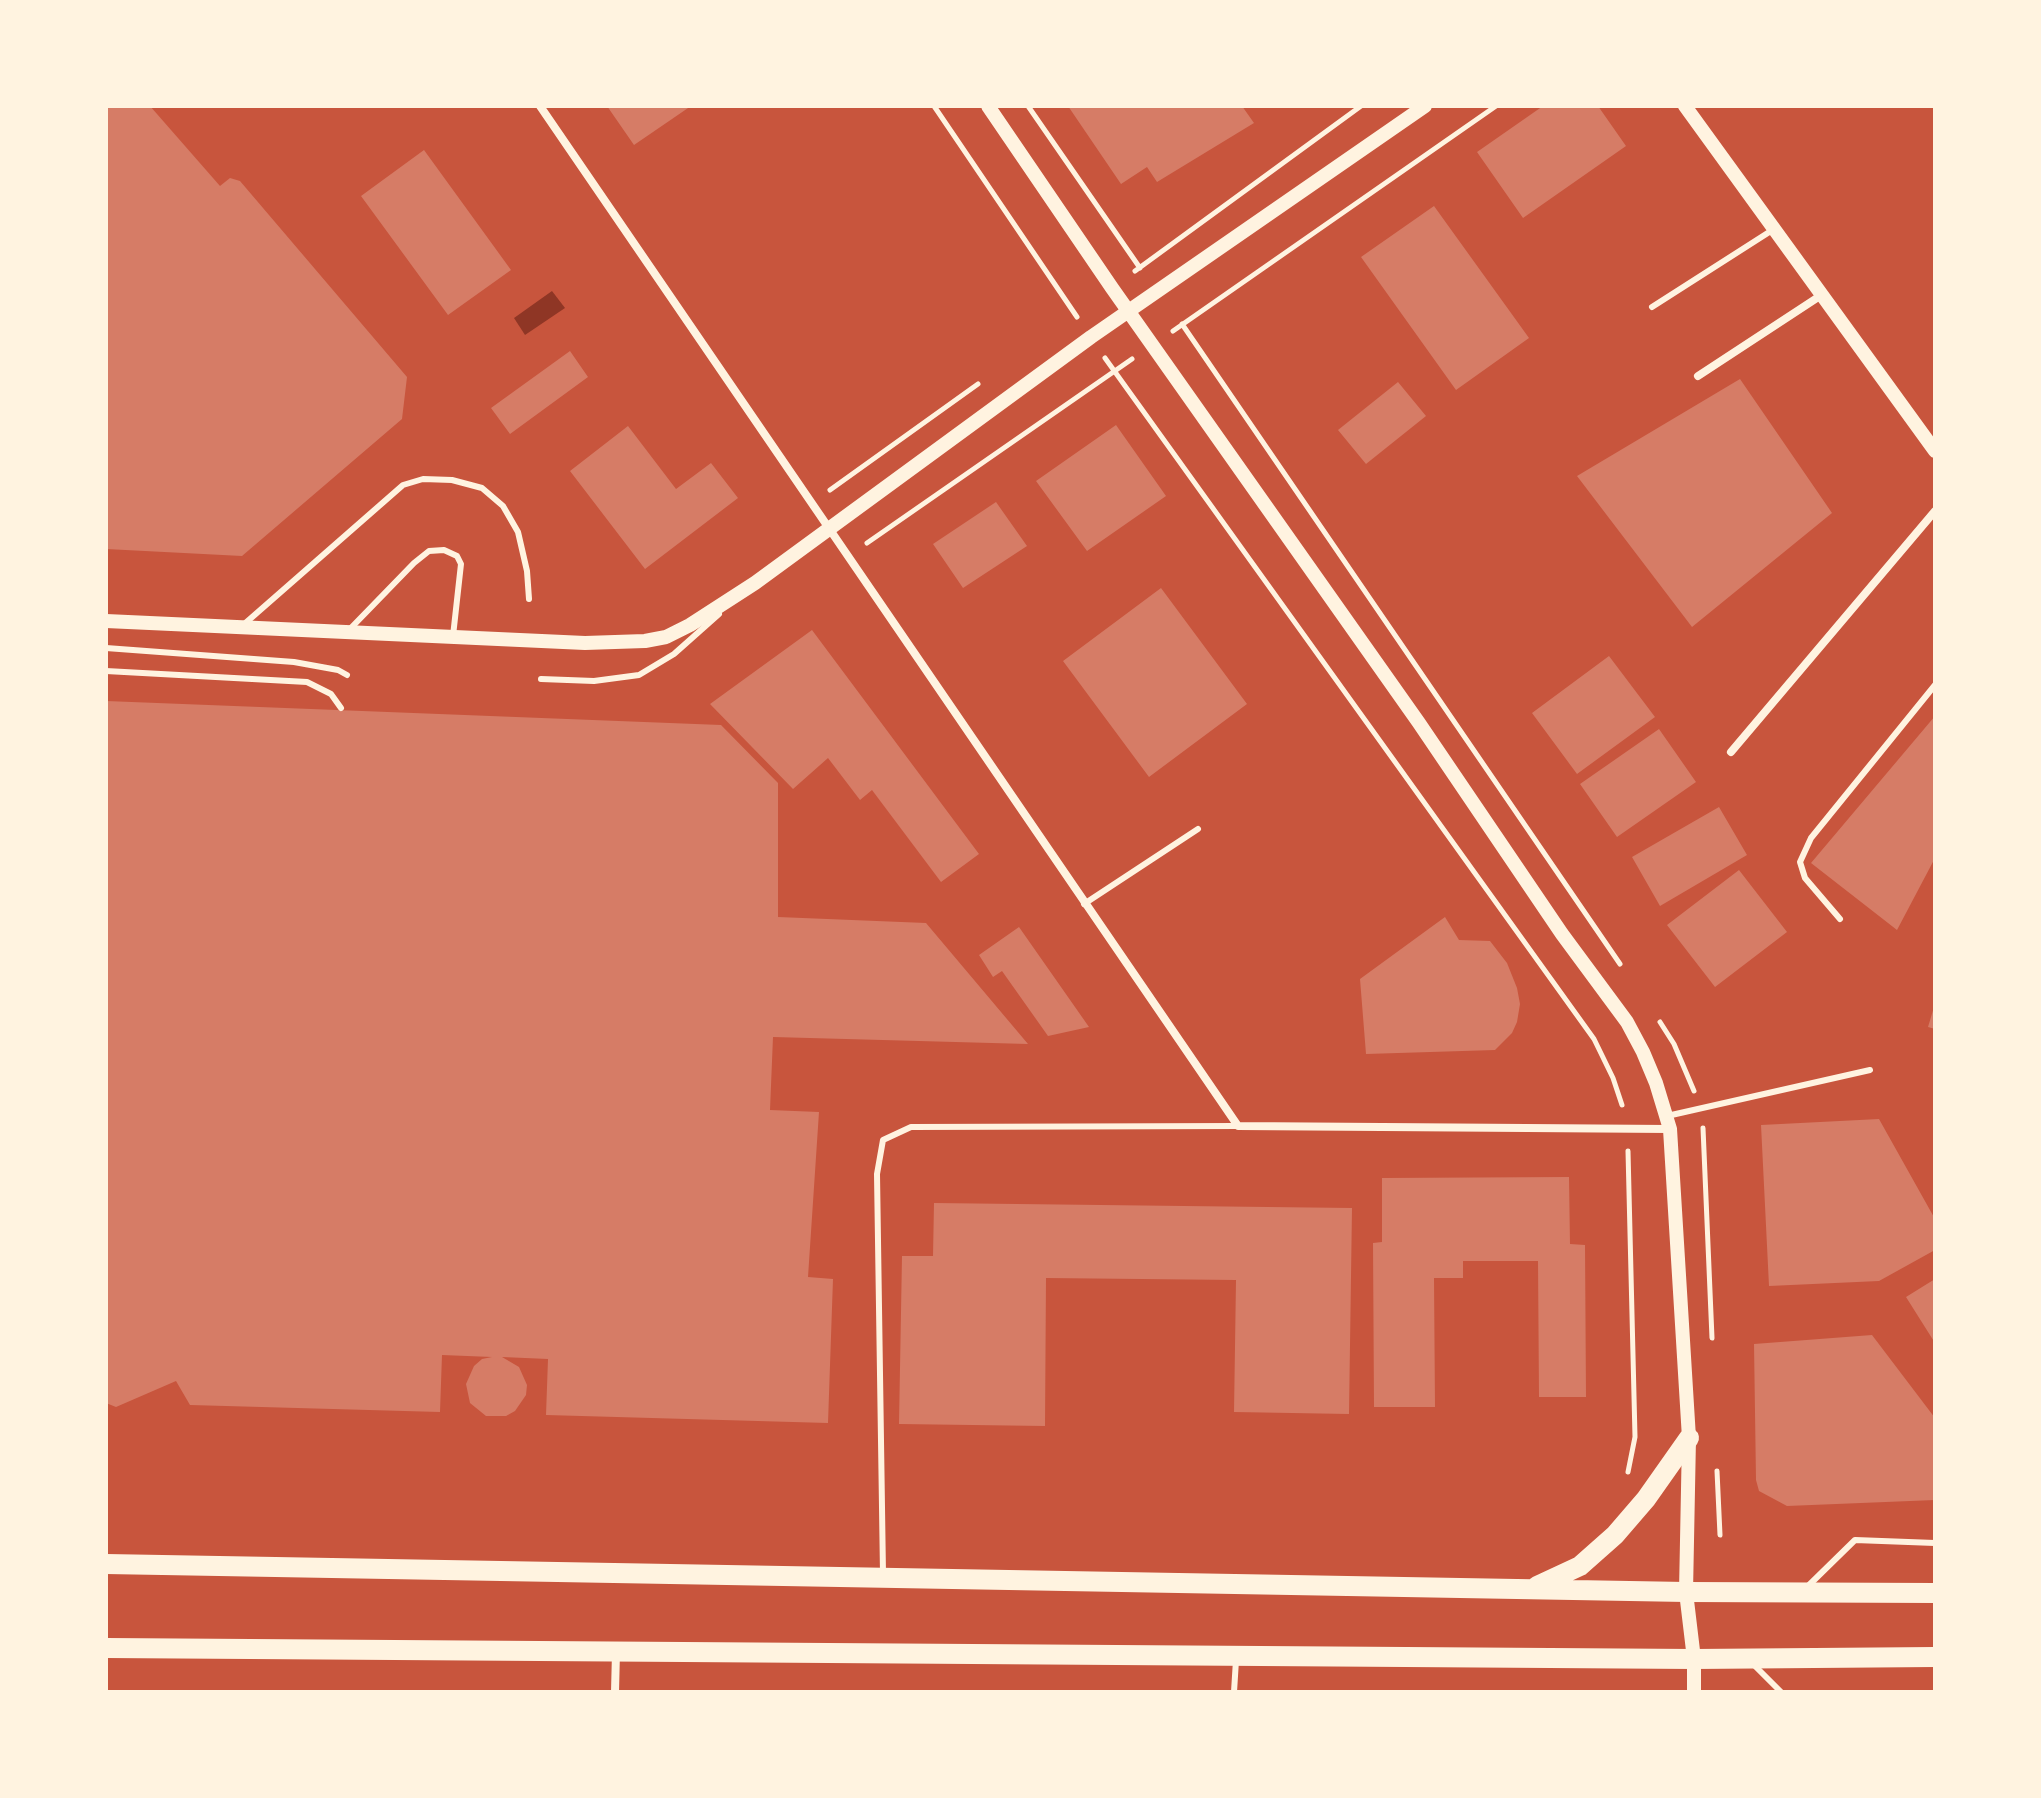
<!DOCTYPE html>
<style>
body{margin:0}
#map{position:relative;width:2041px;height:1798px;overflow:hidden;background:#c8553d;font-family:Barlow,sans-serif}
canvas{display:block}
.frame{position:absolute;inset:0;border:108px solid #fff3e0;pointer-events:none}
</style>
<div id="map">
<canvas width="2041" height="1798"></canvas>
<div class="frame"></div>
</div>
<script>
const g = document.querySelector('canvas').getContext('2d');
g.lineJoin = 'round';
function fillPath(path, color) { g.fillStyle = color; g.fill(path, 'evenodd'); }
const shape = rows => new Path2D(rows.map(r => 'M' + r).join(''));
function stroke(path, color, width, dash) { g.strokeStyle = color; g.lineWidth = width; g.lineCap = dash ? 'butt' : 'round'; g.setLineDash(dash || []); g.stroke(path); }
fillPath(shape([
 [552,291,565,308,525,335,514,318]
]), '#8f3625');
fillPath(shape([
 [108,106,150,106,220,186,230,178,240,181,407,377,402,419,242,556,106,549,106,129],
 [607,106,691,106,634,145],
 [1068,106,1242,106,1254,123,1157,182,1147,167,1121,184],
 [1543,106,1598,106,1626,146,1523,218,1477,152],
 [424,150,511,270,448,315,361,196],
 [1434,206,1529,338,1456,390,1361,257],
 [570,351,588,377,510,434,491,408],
 [1740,379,1832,513,1692,627,1577,476],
 [1398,382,1426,416,1366,464,1338,430],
 [1116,425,1166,496,1087,551,1036,481],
 [628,426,676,489,711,463,738,498,645,569,570,471],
 [996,502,1027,546,963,588,933,544],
 [1161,588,1247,704,1149,777,1063,661],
 [812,630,979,854,941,882,872,790,860,800,828,758,793,789,710,704],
 [1609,656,1655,717,1577,774,1532,713],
 [106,701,721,725,778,783,778,917,926,923,1028,1044,773,1037,770,1110,819,1112,808,1277,833,1279,828,1423,546,1415,548,1359,502,1357,519,1367,527,1385,526,1395,515,1411,506,1416,486,1416,470,1403,466,1384,474,1366,482,1359,492,1357,442,1355,440,1412,190,1405,176,1381,116,1407,106,1403],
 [1935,716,1935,858,1897,930,1811,863],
 [1659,729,1696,782,1617,837,1580,784],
 [1719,807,1747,855,1660,906,1632,857],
 [1739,870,1787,932,1715,987,1667,925],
 [1445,917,1459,940,1490,941,1507,963,1517,988,1520,1004,1517,1022,1512,1033,1495,1050,1366,1054,1360,979],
 [1019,927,1089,1027,1048,1036,1002,971,993,977,979,955],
 [1934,1007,1935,1007,1935,1029,1928,1027],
 [1879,1119,1935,1219,1935,1250,1879,1281,1769,1286,1761,1125],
 [1569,1177,1570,1244,1585,1245,1586,1397,1539,1397,1538,1261,1463,1261,1463,1278,1434,1278,1435,1407,1374,1407,1373,1243,1382,1242,1382,1178],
 [934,1203,1352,1208,1349,1414,1234,1412,1236,1280,1046,1278,1045,1426,899,1424,902,1256,933,1256],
 [1935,1279,1935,1343,1906,1297],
 [1872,1335,1935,1418,1935,1500,1787,1506,1759,1491,1756,1480,1754,1344]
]), '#d67c66');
stroke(shape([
 [934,106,1077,317],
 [1028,106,1140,268],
 [1135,271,1361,106],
 [1182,324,1620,964],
 [1173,331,1496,106],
 [1105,358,1594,1039,1613,1078,1622,1105],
 [830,490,978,384],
 [867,543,1132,359],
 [1660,1022,1674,1044,1694,1091],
 [1703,1128,1712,1338],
 [1628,1151,1635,1437,1628,1472],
 [1717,1471,1720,1535]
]), '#fff3e0', 5);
stroke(shape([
 [1652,307,1774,229],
 [242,626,403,485,423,479,452,480,482,488,503,506,518,532,527,571,529,599],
 [348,631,414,563,429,551,444,550,457,556,461,564,453,636],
 [106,648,294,662,338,670,347,675],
 [106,671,307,682,331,694,341,708],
 [541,679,594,681,639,675,674,654,719,614],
 [1084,904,1198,829],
 [1840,919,1805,878,1800,862,1811,838,1935,685],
 [1667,1116,1870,1070],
 [883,1574,877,1174,883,1140,911,1127,1238,1126],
 [1806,1588,1855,1540,1935,1543],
 [1753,1664,1781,1692],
 [1234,1692,1236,1660]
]), '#fff3e0', 6);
stroke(shape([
 [540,106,1238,1126,1670,1129],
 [1698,376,1820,296],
 [1731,752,1935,511],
 [615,1692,616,1652]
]), '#fff3e0', 8);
stroke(shape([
 [988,106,1112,288,1419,723,1562,934,1627,1022,1643,1052,1656,1083,1670,1129,1689,1438,1686,1592,1694,1659,1694,1692],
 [1685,106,1935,451],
 [106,621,585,643,645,641,666,637,690,625,755,583,1091,337,1425,106]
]), '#fff3e0', 14);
stroke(shape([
 [106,1564,1686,1592,1935,1593],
 [1537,1586,1580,1566,1615,1535,1646,1499,1689,1438],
 [106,1648,1694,1659,1935,1657]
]), '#fff3e0', 20);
</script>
